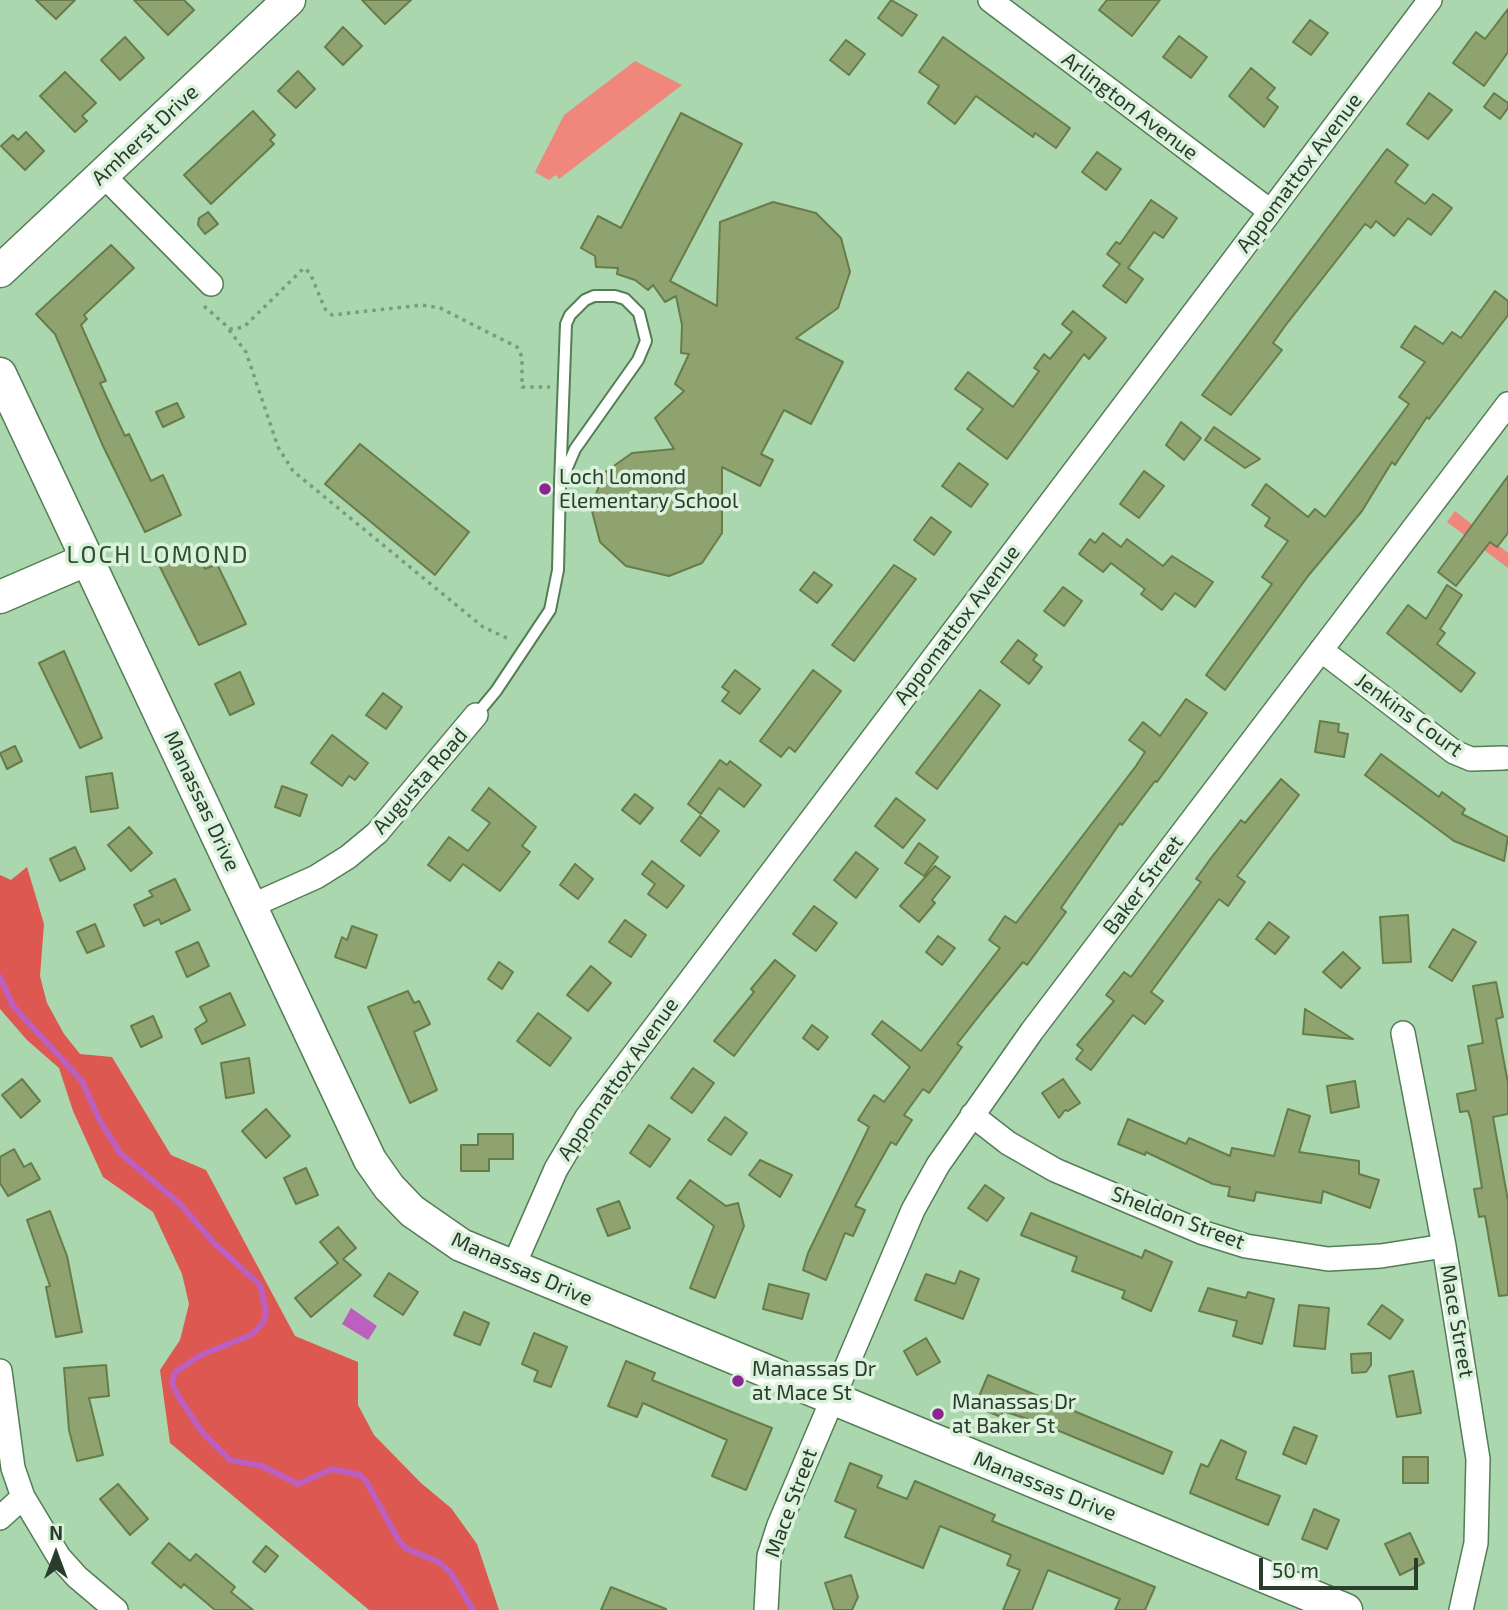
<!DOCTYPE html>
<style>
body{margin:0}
#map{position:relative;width:1508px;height:1610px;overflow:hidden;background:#aad7ad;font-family:"Exo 2",sans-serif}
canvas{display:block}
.north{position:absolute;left:21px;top:1519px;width:70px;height:70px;-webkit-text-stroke:5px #daf1db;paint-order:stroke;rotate:0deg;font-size:19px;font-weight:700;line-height:28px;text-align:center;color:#2a3c2b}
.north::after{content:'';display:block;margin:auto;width:24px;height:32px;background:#2a3c2b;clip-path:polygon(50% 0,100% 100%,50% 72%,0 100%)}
.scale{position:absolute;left:1259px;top:1558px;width:159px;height:32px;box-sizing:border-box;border:4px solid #2a3c2b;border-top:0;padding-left:9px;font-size:21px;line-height:24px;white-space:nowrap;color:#2a3c2b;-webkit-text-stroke:5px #daf1db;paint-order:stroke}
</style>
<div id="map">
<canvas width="1508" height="1610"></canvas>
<div class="north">N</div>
<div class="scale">50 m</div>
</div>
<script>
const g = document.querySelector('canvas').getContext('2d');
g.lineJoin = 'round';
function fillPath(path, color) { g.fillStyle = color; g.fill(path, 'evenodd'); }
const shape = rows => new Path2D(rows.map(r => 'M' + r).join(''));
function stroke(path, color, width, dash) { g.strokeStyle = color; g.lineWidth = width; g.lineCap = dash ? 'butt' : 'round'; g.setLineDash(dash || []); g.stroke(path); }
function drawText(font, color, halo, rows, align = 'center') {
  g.font = font + ' "Exo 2",sans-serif'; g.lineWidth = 7; g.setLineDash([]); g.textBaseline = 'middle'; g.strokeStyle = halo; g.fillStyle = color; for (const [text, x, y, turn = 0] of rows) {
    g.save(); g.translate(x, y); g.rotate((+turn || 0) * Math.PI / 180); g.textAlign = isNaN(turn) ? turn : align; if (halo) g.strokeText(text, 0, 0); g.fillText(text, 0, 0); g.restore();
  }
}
fillPath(shape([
 [635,61,682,85,559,179,556,175,549,180,535,172,564,115],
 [1455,511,1508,553,1508,568,1447,522]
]), '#f0877d');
fillPath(shape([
 [27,867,44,924,40,976,47,1003,64,1034,80,1054,112,1057,171,1155,206,1170,295,1336,358,1362,358,1405,374,1435,421,1483,451,1508,477,1544,499,1610,369,1610,170,1443,160,1370,180,1340,189,1304,182,1274,153,1212,103,1177,73,1111,59,1068,27,1040,0,1009,0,875,11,880]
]), '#dd5850');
fillPath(shape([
 [351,1308,377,1326,368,1340,342,1324]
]), '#bc5fbe');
stroke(shape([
 [0,977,13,1006,82,1081,99,1119,120,1153,180,1204,214,1243,260,1285,266,1312,263,1323,251,1335,201,1355,175,1372,172,1383,178,1396,202,1432,230,1460,262,1466,298,1484,332,1469,360,1475,366,1481,399,1541,407,1549,439,1562,451,1573,473,1610]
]), '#bc5fbe', 6);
const building = shape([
 [36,0,75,0,56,19,36,0],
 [134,0,184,0,194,10,168,35,134,0],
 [362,0,411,0,385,24,362,0],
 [891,0,917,15,902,36,878,18,891,0],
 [1107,0,1160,0,1132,36,1099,10,1107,0],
 [1508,9,1508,52,1484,86,1453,63,1476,32,1485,39,1508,9],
 [1310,20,1328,33,1311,55,1293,42,1310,20],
 [343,27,362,46,343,65,325,47,343,27],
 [1179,36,1207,57,1191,78,1163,57,1179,36],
 [125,37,144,58,120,80,101,60,125,37],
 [943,37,1070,128,1056,148,1035,133,1033,137,976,96,955,124,928,103,939,86,919,72,943,37],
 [846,40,865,54,849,75,830,60,846,40],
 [1251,68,1275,88,1267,98,1278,107,1264,127,1229,96,1251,68],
 [298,71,315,89,296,108,278,91,298,71],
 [65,72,96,103,82,116,87,121,75,132,40,96,65,72],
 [1429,93,1452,110,1428,139,1407,124,1429,93],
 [1494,93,1508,103,1508,108,1500,119,1484,107,1494,93],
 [253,111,275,135,270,140,274,144,211,204,184,175,253,111],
 [681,113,742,144,670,281,717,306,720,222,773,202,816,213,841,238,850,272,838,308,796,338,843,362,811,424,784,410,761,454,773,460,760,486,722,467,722,533,702,563,669,576,626,566,600,542,591,507,604,473,632,453,674,449,655,418,684,391,675,384,689,354,681,353,682,325,676,296,665,302,653,285,648,290,635,280,617,274,618,268,596,267,595,256,581,248,598,216,621,228,681,113],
 [26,132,44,151,25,170,1,146,13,135,18,140,26,132],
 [1387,149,1408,165,1395,182,1425,204,1433,194,1452,208,1431,235,1408,218,1394,236,1376,221,1371,228,1365,224,1285,326,1273,343,1282,350,1231,415,1202,395,1387,149],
 [1097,152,1121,169,1106,190,1082,172,1097,152],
 [1151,200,1177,218,1163,238,1154,232,1128,268,1143,279,1126,303,1103,286,1120,264,1107,254,1116,242,1120,244,1151,200],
 [208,212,218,224,205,234,198,225,199,218,208,212],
 [111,245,134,268,84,315,87,319,81,325,106,381,100,383,125,436,129,434,151,481,163,475,181,515,145,532,103,446,55,334,36,314,111,245],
 [1495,291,1508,301,1508,315,1429,419,1427,417,1395,465,1392,462,1362,511,1308,576,1225,690,1206,675,1272,584,1262,577,1288,541,1265,526,1270,518,1252,505,1266,484,1308,517,1315,509,1325,517,1409,404,1399,397,1425,362,1401,347,1415,326,1443,344,1452,332,1461,338,1495,291],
 [1073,311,1106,338,1089,359,1084,354,1007,459,967,429,983,409,955,389,968,372,1013,407,1039,371,1034,368,1044,354,1050,359,1072,332,1062,324,1073,311],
 [177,403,184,417,163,427,156,412,177,403],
 [1181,422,1201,438,1184,460,1166,445,1181,422],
 [1214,427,1260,459,1245,468,1205,440,1214,427],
 [360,444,469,532,435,575,325,484,360,444],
 [959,463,988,484,971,507,942,486,959,463],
 [1144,471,1164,486,1139,518,1120,504,1144,471],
 [1508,476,1508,533,1497,547,1490,542,1456,586,1438,572,1508,476],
 [931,517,951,532,934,555,914,540,931,517],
 [1103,533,1121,547,1127,539,1163,566,1172,556,1213,582,1195,607,1175,593,1162,610,1141,594,1145,589,1111,563,1103,572,1079,554,1090,539,1095,543,1103,533],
 [187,547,194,561,201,558,205,569,217,564,246,624,199,645,157,561,187,547],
 [894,565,916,579,854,661,832,645,894,565],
 [814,572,832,585,817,603,800,590,814,572],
 [1447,585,1462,595,1440,629,1445,633,1437,644,1475,673,1461,692,1387,633,1408,605,1426,619,1447,585],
 [1063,587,1082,601,1064,626,1044,611,1063,587],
 [1018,640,1037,655,1033,660,1042,667,1029,684,1001,662,1018,640],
 [64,651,102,738,80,748,39,663,64,651],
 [735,670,760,689,740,714,722,701,729,692,722,687,735,670],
 [813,670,841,691,795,752,789,747,781,757,760,741,813,670],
 [240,672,254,704,230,715,215,684,240,672],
 [980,690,1000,705,937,789,916,773,980,690],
 [383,693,402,707,386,729,366,715,383,693],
 [1186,699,1207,713,1157,782,1155,781,1122,825,1120,823,1061,908,1066,912,1027,965,1023,962,986,1007,957,1044,962,1047,929,1093,923,1089,904,1115,912,1120,896,1145,891,1142,855,1206,865,1210,853,1236,845,1233,826,1280,803,1270,808,1253,869,1127,858,1120,874,1095,884,1102,910,1067,872,1034,882,1021,921,1051,1000,948,989,940,1005,916,1016,923,1136,766,1145,752,1129,740,1143,722,1160,736,1186,699],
 [1320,721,1339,724,1338,732,1348,734,1344,757,1315,752,1320,721],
 [332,735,368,763,355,780,349,776,342,786,311,763,332,735],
 [15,746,22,761,7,769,0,753,15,746],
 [1381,754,1439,797,1442,792,1465,809,1462,814,1508,837,1504,861,1454,841,1365,775,1381,754],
 [720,760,727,765,730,761,761,785,744,807,719,788,701,814,688,804,720,760],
 [112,773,118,808,91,812,86,777,112,773],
 [1281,779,1299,795,1237,876,1245,882,1228,906,1219,899,1151,992,1163,1001,1145,1024,1133,1015,1091,1070,1076,1059,1083,1050,1077,1045,1114,1001,1106,995,1124,972,1131,977,1201,882,1196,879,1211,858,1241,820,1245,823,1281,779],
 [282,786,307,795,300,816,275,807,282,786],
 [489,788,536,827,522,846,530,852,500,891,463,864,450,881,428,865,449,837,468,851,490,823,472,810,489,788],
 [635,794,653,808,640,824,622,810,635,794],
 [896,798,925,820,903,848,875,826,896,798],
 [700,816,719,831,700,856,681,841,700,816],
 [129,827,152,853,131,871,108,845,129,827],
 [919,843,938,857,924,876,905,863,919,843],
 [75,847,85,869,60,881,50,859,75,847],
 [856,852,878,869,856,898,834,880,856,852],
 [652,861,684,886,667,908,648,894,655,884,642,874,652,861],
 [575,864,593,879,578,899,560,885,575,864],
 [935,866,950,877,932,900,935,903,919,922,900,906,935,866],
 [175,879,190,910,161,924,159,919,144,926,134,905,153,896,149,891,175,879],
 [814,906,837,923,816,951,793,934,814,906],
 [1408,915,1411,962,1383,963,1380,917,1408,915],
 [625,920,646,935,631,957,609,942,625,920],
 [1269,922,1289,937,1275,954,1256,939,1269,922],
 [95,924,104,946,87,953,77,932,95,924],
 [352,926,377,935,366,968,335,957,342,937,347,940,352,926],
 [1453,929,1476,942,1452,981,1429,967,1453,929],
 [938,936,955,948,942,965,926,952,938,936],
 [198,942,209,966,187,977,176,952,198,942],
 [1343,952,1360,968,1341,988,1323,972,1343,952],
 [775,960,795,976,734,1056,714,1041,754,992,751,989,775,960],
 [499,962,513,972,502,989,488,979,499,962],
 [591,966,611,983,588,1011,567,995,591,966],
 [1496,982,1503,1017,1496,1019,1508,1083,1508,1114,1493,1117,1508,1201,1508,1295,1499,1296,1485,1216,1479,1217,1474,1189,1482,1188,1471,1120,1468,1111,1460,1112,1457,1094,1476,1090,1468,1046,1483,1043,1473,986,1496,982],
 [408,991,414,1003,419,1001,430,1024,414,1032,437,1090,410,1103,368,1007,408,991],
 [230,993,245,1025,202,1044,195,1029,207,1021,200,1007,230,993],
 [1305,1009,1353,1039,1303,1034,1305,1009],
 [538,1013,571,1038,550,1066,517,1041,538,1013],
 [153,1016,162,1037,141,1047,131,1026,153,1016],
 [812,1025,828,1037,818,1050,803,1038,812,1025],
 [249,1058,254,1093,226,1098,221,1063,249,1058],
 [693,1068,714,1083,692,1113,671,1098,693,1068],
 [22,1079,40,1101,21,1118,2,1095,22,1079],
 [1063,1079,1080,1103,1068,1111,1065,1110,1059,1118,1042,1093,1063,1079],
 [1355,1081,1359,1107,1331,1113,1327,1086,1355,1081],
 [266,1109,290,1136,266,1158,242,1131,266,1109],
 [1288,1109,1310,1116,1299,1152,1359,1161,1359,1174,1379,1180,1370,1208,1323,1191,1321,1203,1256,1192,1254,1201,1228,1196,1230,1187,1213,1184,1146,1152,1145,1155,1118,1144,1128,1119,1186,1144,1189,1138,1230,1156,1232,1148,1274,1156,1288,1109],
 [725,1117,747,1133,731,1155,708,1140,725,1117],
 [649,1125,670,1139,650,1167,630,1153,649,1125],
 [478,1134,513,1134,513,1159,489,1159,489,1171,461,1171,461,1145,478,1145,478,1134],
 [14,1149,24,1167,31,1163,40,1179,8,1196,0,1183,0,1157,14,1149],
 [760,1160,792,1175,780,1197,749,1175,760,1160],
 [306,1168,318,1195,296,1204,284,1178,306,1168],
 [690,1180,726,1206,738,1203,744,1226,715,1298,690,1288,714,1226,677,1198,690,1180],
 [985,1185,1004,1198,987,1221,968,1208,985,1185],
 [619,1201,630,1228,608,1236,597,1209,619,1201],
 [50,1211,67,1256,82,1332,56,1337,46,1287,50,1286,27,1220,50,1211],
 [1031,1213,1142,1258,1145,1250,1172,1262,1151,1311,1122,1298,1125,1291,1072,1271,1077,1257,1021,1235,1031,1213],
 [338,1227,356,1248,343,1259,361,1275,311,1317,295,1298,338,1263,320,1242,338,1227],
 [960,1271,979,1279,963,1319,915,1300,926,1274,955,1284,960,1271],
 [389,1273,418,1292,403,1315,374,1296,389,1273],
 [769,1284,809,1294,802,1319,763,1309,769,1284],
 [1208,1288,1246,1298,1248,1292,1274,1299,1262,1344,1233,1336,1237,1321,1199,1311,1208,1288],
 [1299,1305,1329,1308,1325,1349,1294,1346,1299,1305],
 [1382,1305,1403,1320,1390,1339,1368,1324,1382,1305],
 [464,1312,489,1323,480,1345,454,1335,464,1312],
 [534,1333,567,1347,551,1387,534,1381,538,1371,522,1364,534,1333],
 [926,1338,940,1362,917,1375,904,1351,926,1338],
 [1371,1353,1371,1365,1366,1372,1352,1373,1351,1354,1371,1353],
 [626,1361,655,1373,652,1380,772,1428,746,1490,712,1476,727,1440,643,1403,637,1417,608,1406,626,1361],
 [106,1365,109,1396,89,1398,103,1455,77,1461,69,1430,64,1368,106,1365],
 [1413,1371,1421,1413,1397,1417,1389,1376,1413,1371],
 [988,1375,1172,1452,1163,1474,1040,1423,1003,1411,1001,1417,975,1406,988,1375],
 [1294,1427,1317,1436,1306,1464,1283,1454,1294,1427],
 [1221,1440,1246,1452,1236,1479,1280,1496,1268,1525,1190,1493,1201,1464,1208,1467,1221,1440],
 [1403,1457,1428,1457,1428,1483,1403,1483,1403,1457],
 [850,1463,882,1476,877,1487,907,1499,915,1481,995,1515,992,1521,1155,1587,1145,1610,1115,1610,1120,1599,1048,1570,1032,1610,1003,1610,1020,1570,1007,1565,1011,1555,940,1526,923,1568,845,1537,856,1510,835,1501,850,1463],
 [118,1484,148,1519,130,1535,100,1499,118,1484],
 [1314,1509,1339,1520,1327,1549,1302,1539,1314,1509],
 [1410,1533,1424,1563,1400,1575,1385,1544,1410,1533],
 [169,1543,190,1561,196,1554,235,1587,231,1592,253,1610,215,1610,184,1584,181,1588,152,1563,169,1543],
 [266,1546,278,1556,265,1572,253,1562,266,1546],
 [851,1575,858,1597,852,1610,834,1610,825,1583,851,1575],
 [611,1587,666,1609,666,1610,601,1610,611,1587]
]);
fillPath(building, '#8ea370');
stroke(building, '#687c4a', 2);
const lane = shape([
 [476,715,496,691,550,610,558,570,560,484,566,324,570,315,585,300,594,296,615,296,625,299,639,313,646,341,638,360,575,449,560,484]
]);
const street = shape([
 [990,0,1270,211],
 [103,175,211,284],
 [1321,650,1454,752,1471,759,1504,758],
 [251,906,316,877,348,857,377,833,476,715],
 [1403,1033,1444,1246,1478,1459,1476,1543,1461,1610],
 [972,1115,1008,1143,1055,1170,1201,1232,1246,1246,1328,1259,1381,1256,1444,1246],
 [513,1267,556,1169,587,1117,1430,0],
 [0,1371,13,1468,23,1497,59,1557,77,1577,116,1610],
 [0,1518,23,1497],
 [766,1610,769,1556,779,1525,913,1210,938,1165,1032,1031,1508,404]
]);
const secondary = shape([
 [0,271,289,0],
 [0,374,370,1160,389,1187,412,1211,461,1245,1346,1610],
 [0,597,88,559]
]);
stroke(lane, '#537d56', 14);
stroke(street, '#537d56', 26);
stroke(secondary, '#537d56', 35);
stroke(shape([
 [204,306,230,329,244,327,304,268,310,273,325,309,332,315,422,305,440,308,517,347,522,357,522,387,550,387],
 [229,330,246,352,278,447,293,471,483,627,511,640]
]), '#799c7b', 3.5, [3.5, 5]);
stroke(lane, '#fff', 10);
stroke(street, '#fff', 23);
stroke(secondary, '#fff', 32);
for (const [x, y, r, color] of [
 [545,489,7,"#8a268e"],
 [738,1381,7,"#8a268e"],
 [938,1414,7,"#8a268e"]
]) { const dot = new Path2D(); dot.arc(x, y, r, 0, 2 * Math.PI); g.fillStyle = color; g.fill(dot); stroke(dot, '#daf1db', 2.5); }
drawText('21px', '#2a3c2b', '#daf1db', [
 ["Arlington Avenue",1130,106,37],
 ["Amherst Drive",145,135,-43],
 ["Appomattox Avenue",1299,173,-53],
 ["Appomattox Avenue",957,625,-53],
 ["Jenkins Court",1409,715,36],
 ["Augusta Road",420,781,-49],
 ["Manassas Drive",202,801,65],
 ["Baker Street",1143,885,-53],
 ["Appomattox Avenue",618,1079,-55],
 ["Sheldon Street",1178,1218,21],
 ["Manassas Drive",522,1269,24],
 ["Mace Street",1457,1321,80],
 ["Manassas Drive",1045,1486,22],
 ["Mace Street",791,1503,-70]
]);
drawText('21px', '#2a3c2b', '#daf1db', [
 ["Loch Lomond",559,477],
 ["Elementary School",559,501],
 ["Manassas Dr",752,1369],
 ["at Mace St",752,1393],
 ["Manassas Dr",952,1402],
 ["at Baker St",952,1426]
], 'left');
g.letterSpacing = '2px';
drawText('24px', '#2a532f', '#daf1db', [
 ["LOCH LOMOND",158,555]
]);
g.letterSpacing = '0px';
</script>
